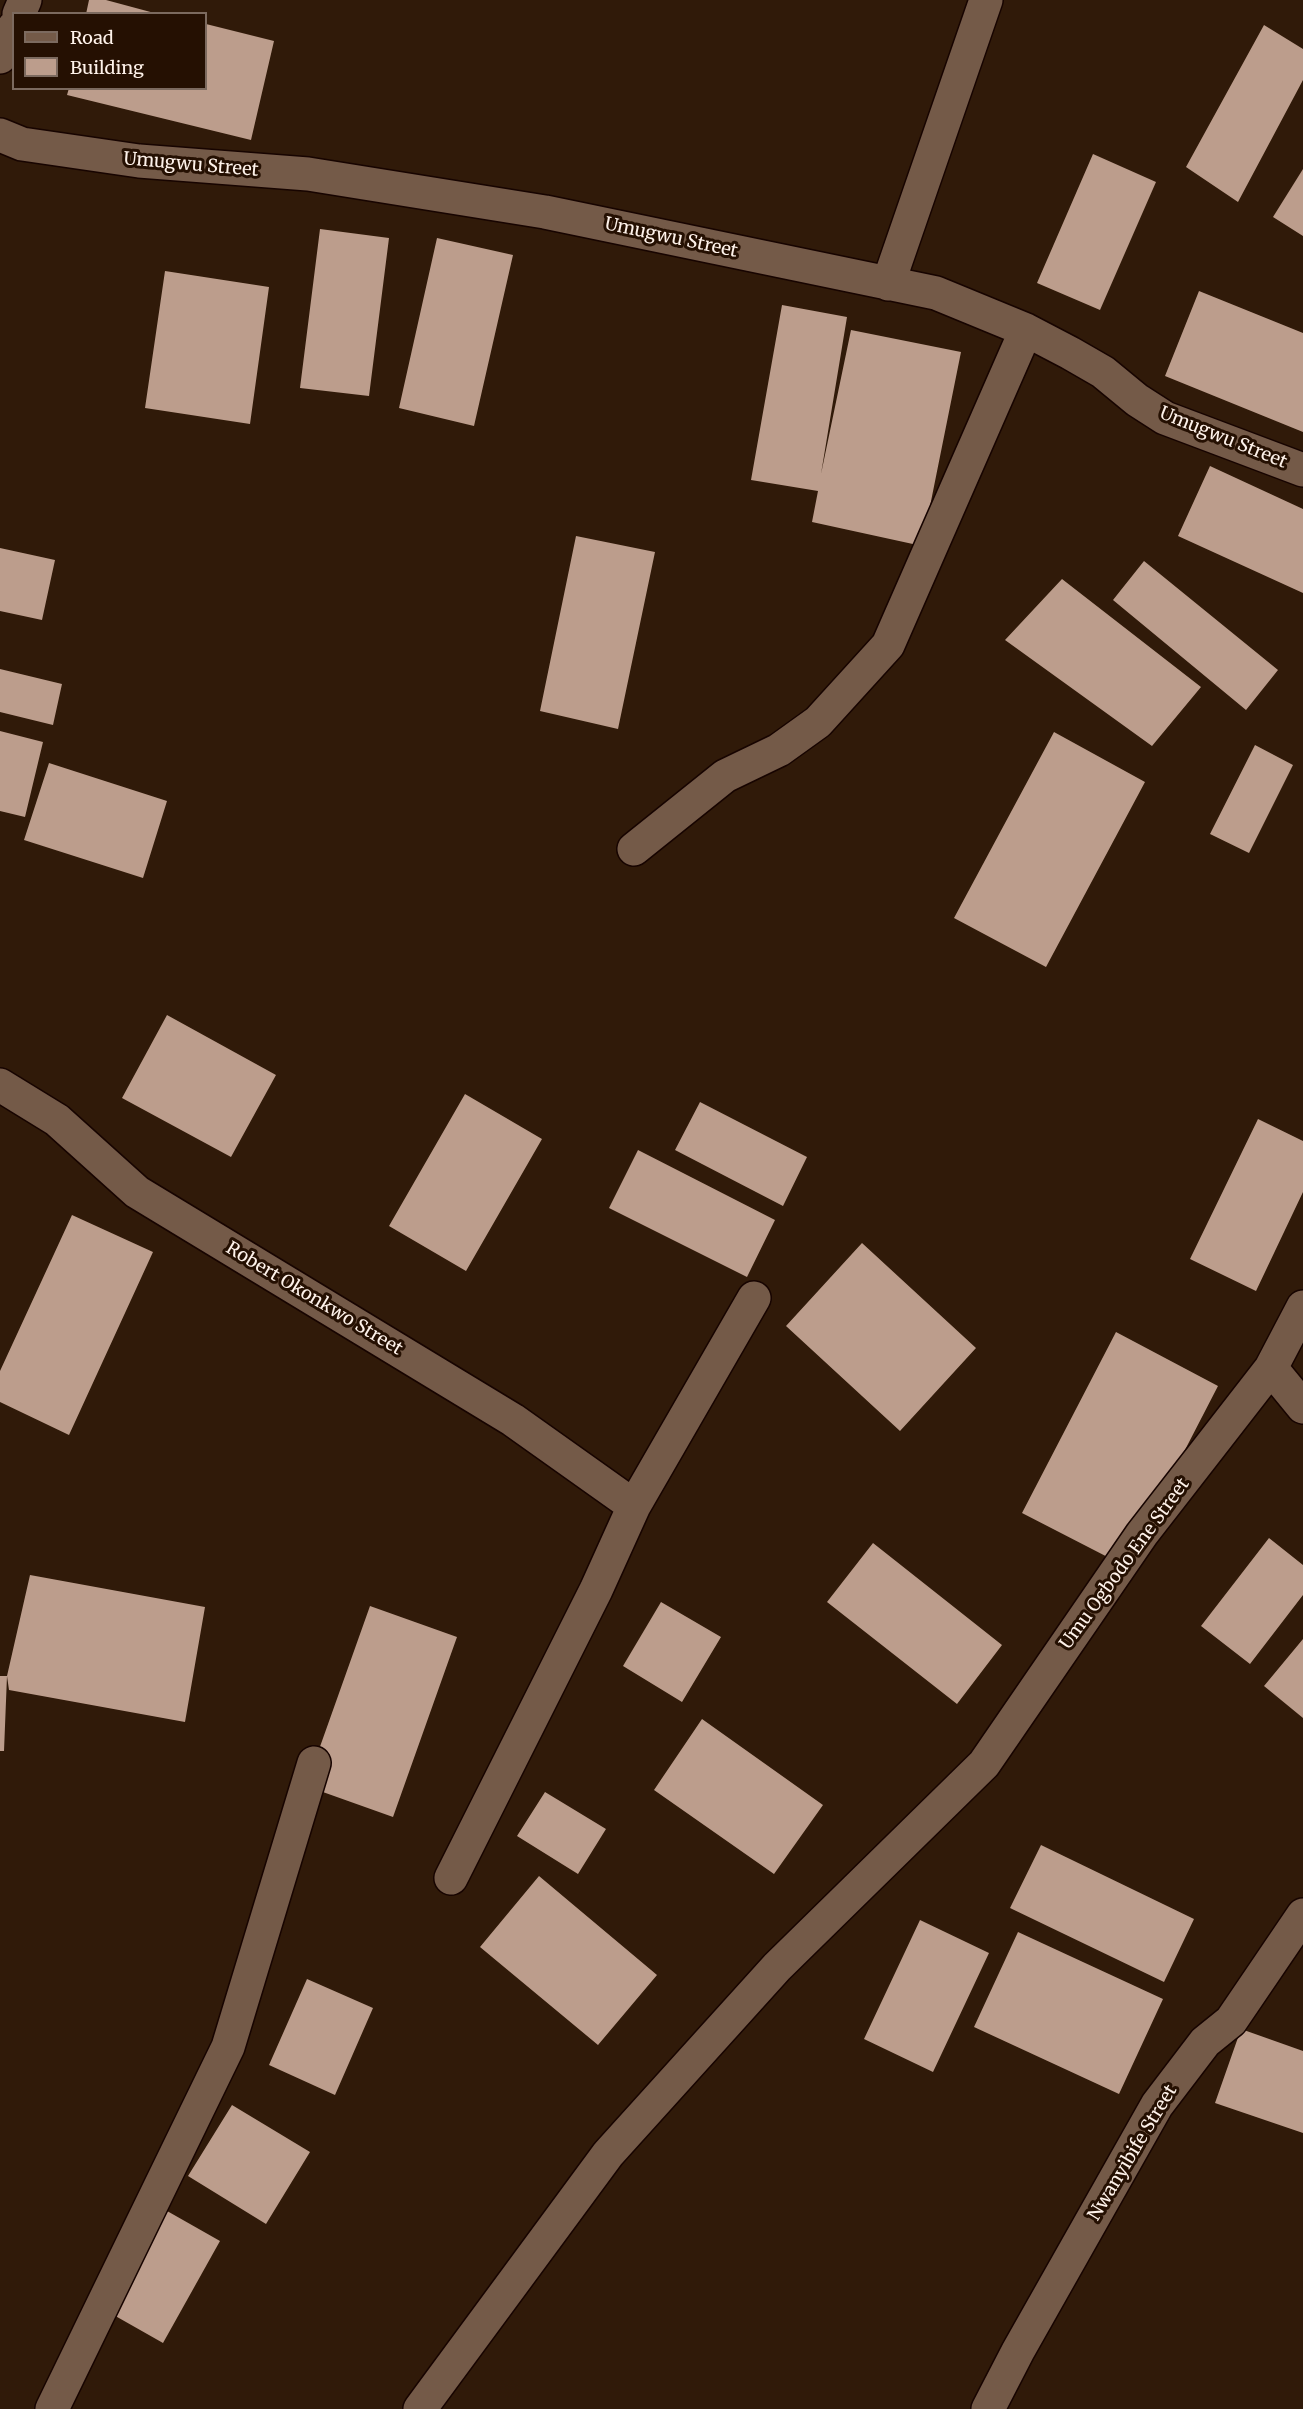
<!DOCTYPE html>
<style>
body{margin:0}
#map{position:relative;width:1303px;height:2409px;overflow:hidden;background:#301a09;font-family:Merriweather,serif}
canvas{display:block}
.legend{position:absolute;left:12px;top:12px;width:195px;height:78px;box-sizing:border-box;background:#251002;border:2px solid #7c6a5f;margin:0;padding:8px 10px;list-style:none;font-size:18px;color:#fef2ea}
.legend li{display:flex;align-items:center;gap:12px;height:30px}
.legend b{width:30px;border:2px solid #7c6a5f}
</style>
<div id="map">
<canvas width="1303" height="2409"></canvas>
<ul class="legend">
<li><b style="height:8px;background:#745a48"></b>Road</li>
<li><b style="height:16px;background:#bc9d8c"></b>Building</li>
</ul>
</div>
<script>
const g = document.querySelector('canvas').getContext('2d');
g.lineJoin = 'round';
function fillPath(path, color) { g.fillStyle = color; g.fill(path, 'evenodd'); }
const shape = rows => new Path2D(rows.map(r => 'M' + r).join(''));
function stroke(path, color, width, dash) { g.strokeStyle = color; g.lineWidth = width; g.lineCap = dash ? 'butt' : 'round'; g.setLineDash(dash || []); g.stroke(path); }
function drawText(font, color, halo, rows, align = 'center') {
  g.font = font + ' Merriweather,serif'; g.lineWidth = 6; g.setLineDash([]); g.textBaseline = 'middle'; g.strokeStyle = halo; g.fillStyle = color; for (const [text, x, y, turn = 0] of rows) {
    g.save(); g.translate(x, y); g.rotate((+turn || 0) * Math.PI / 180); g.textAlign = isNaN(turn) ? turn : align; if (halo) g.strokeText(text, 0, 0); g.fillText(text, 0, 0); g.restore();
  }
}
fillPath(shape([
 [89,0,106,0,158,14,86,14],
 [206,24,274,41,251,140,67,95,69,88,206,88],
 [1264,25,1303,49,1303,80,1238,202,1186,167],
 [1093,154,1156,182,1100,310,1037,283],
 [1303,169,1303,236,1273,217],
 [320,229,389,238,369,396,300,388],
 [437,238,513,255,474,426,399,408],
 [165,271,269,287,250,424,145,408],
 [1199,291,1303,333,1303,432,1165,376],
 [782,305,847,317,821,474,851,330,961,352,922,546,812,522,818,491,751,480],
 [1210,466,1303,509,1303,593,1178,536],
 [576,536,655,552,618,729,540,711],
 [0,548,55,560,42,620,0,611],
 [1144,561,1278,670,1246,710,1113,600],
 [1062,579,1201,687,1152,746,1005,640],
 [0,669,62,684,53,725,0,712],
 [0,731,43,742,25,817,0,811],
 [1054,732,1145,782,1046,967,954,918],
 [1255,745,1293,765,1249,853,1210,834],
 [49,763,167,801,143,878,24,840],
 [167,1015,276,1075,231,1157,122,1098],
 [465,1094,542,1139,466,1271,389,1226],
 [700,1102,807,1157,783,1206,675,1150],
 [1258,1119,1303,1141,1303,1192,1256,1291,1190,1259],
 [638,1150,775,1220,747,1277,609,1208],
 [72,1215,153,1252,69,1435,0,1402,0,1371],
 [862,1243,976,1348,900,1431,786,1326],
 [1116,1332,1218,1386,1125,1566,1022,1513],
 [1269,1538,1303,1565,1303,1595,1250,1664,1201,1626],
 [873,1543,1002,1645,957,1704,827,1602],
 [30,1575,205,1607,185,1722,9,1690,7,1676],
 [661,1602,721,1637,682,1702,623,1666],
 [370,1606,457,1637,393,1817,306,1786],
 [1303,1639,1303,1718,1264,1686],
 [0,1676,7,1676,4,1751,0,1751],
 [702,1719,823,1805,774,1874,654,1790],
 [545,1792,606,1829,578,1874,517,1836],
 [1041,1845,1194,1919,1164,1982,1010,1908],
 [539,1876,657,1975,598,2045,480,1947],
 [920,1920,989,1953,933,2072,864,2039],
 [1018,1932,1163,1999,1119,2094,974,2027],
 [307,1979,373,2008,335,2095,269,2065],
 [1241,2029,1303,2051,1303,2133,1215,2103],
 [232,2105,310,2152,266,2224,188,2176],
 [153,2203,220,2241,163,2343,96,2305]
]), '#bc9d8c');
const minor = shape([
 [19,14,25,0],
 [0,57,14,27],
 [0,135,22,144,139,161,308,174,545,212,936,293,1026,330,1070,353,1103,372,1137,400,1165,418,1303,470],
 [888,284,986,0],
 [634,849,725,776,779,750,818,722,888,645,1026,330],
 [0,1085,57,1120,137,1192,513,1420,634,1506],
 [1303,1307,1271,1368,1303,1407],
 [451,1878,596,1590,634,1506,754,1298],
 [52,2409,228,2047,314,1763],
 [420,2409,608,2154,777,1967,984,1764,1142,1534,1271,1368],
 [988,2409,1018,2351,1157,2105,1205,2042,1231,2021,1303,1915]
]);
stroke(minor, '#170400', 36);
stroke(minor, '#745a48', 33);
drawText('18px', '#fef2ea', '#251002', [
 ["Umugwu Street",191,165,5],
 ["Umugwu Street",671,238,12],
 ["Umugwu Street",1223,438,22],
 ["Robert Okonkwo Street",314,1299,31],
 ["Umu Ogbodo Ene Street",1125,1564,-54],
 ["Nwanyibife Street",1133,2153,-59]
]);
</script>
